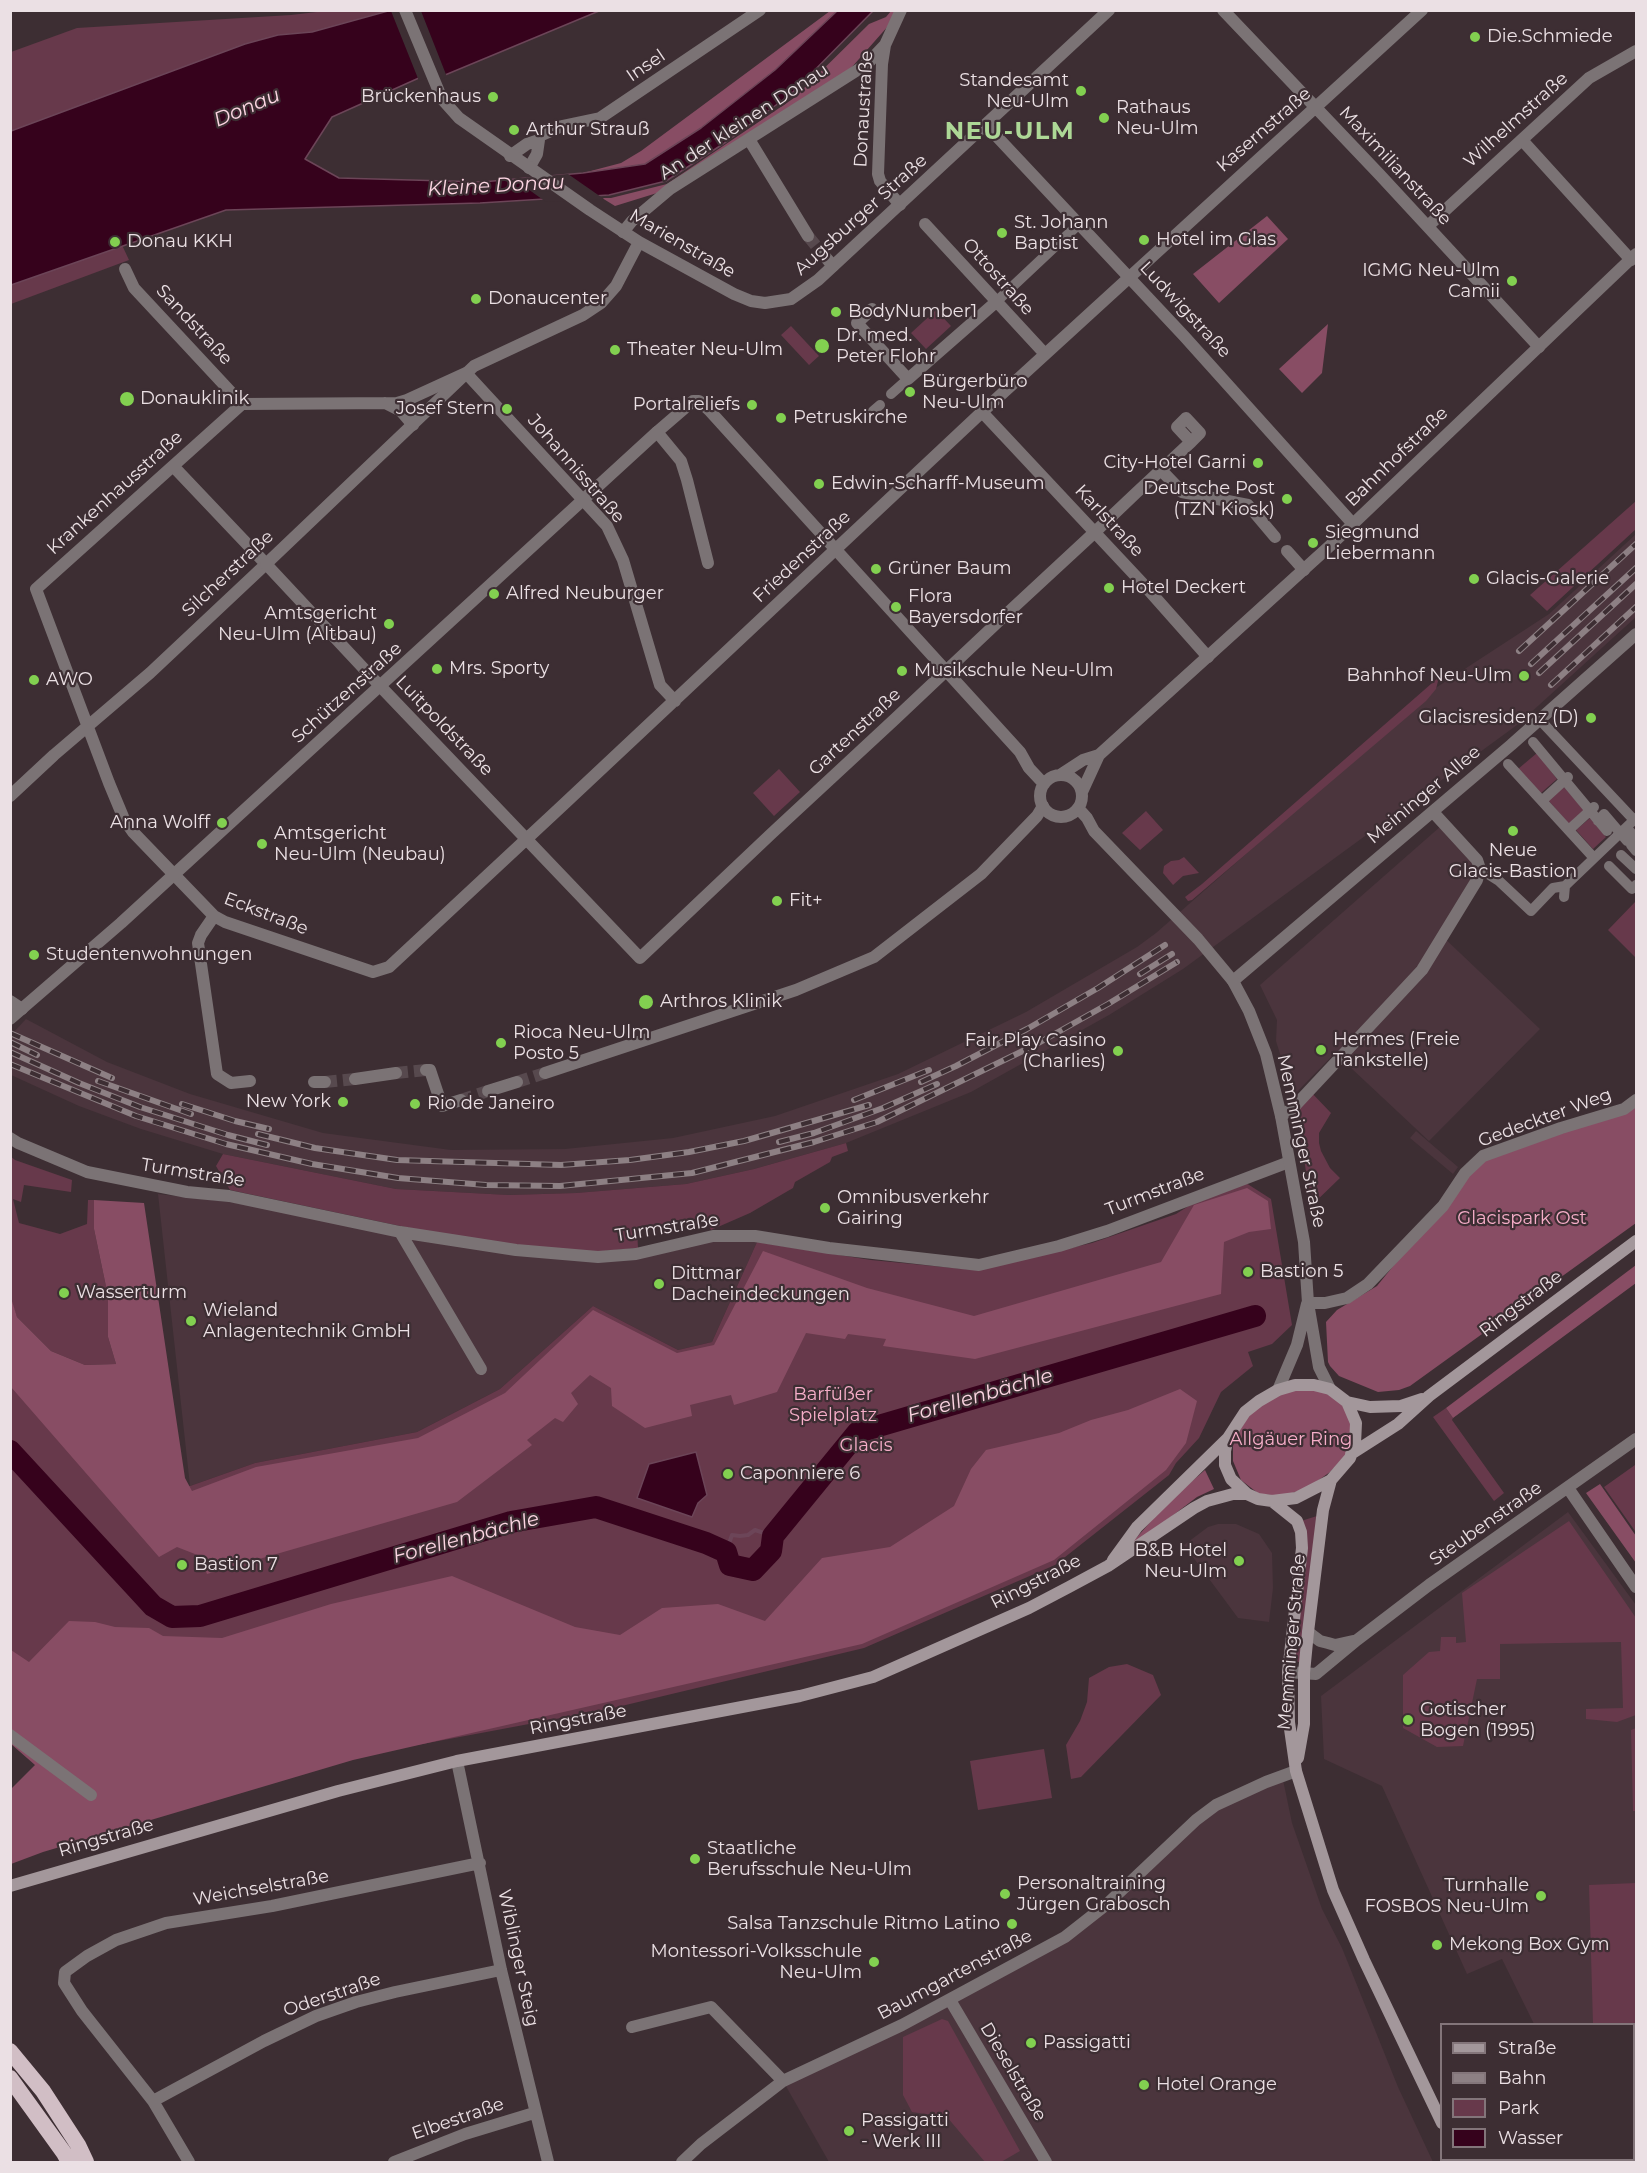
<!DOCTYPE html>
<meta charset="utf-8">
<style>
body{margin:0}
#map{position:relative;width:1647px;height:2173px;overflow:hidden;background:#3d2e33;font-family:Montserrat,sans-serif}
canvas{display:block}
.frame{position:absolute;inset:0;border:12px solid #ebe0e4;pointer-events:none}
.legend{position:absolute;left:1440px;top:2023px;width:195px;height:138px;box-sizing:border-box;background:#3d2e33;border:2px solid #83757a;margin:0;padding:8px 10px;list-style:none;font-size:18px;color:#ebe0e4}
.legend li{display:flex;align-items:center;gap:12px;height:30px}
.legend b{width:30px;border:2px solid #83757a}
</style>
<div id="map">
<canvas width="1647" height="2173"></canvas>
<div class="frame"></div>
<ul class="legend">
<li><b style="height:8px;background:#a3979b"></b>Straße</li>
<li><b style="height:8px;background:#8d8084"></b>Bahn</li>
<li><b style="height:16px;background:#67394b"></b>Park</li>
<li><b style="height:16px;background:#36021c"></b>Wasser</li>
</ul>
</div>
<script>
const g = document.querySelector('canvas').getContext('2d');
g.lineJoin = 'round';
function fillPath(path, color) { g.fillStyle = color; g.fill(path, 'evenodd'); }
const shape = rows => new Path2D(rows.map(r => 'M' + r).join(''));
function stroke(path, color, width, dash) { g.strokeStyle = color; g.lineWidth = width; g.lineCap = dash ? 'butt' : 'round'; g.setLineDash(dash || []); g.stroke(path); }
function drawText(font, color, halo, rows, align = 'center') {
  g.font = font + ' Montserrat,sans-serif'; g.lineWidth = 4.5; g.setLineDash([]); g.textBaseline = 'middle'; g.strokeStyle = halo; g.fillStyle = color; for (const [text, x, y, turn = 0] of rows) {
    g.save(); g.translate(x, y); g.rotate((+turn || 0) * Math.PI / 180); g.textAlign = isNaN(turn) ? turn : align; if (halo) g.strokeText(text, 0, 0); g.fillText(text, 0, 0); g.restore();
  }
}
fillPath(shape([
 [1636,534,1636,617,1517,725,1183,969,1109,1015,971,1092,846,1143,754,1169,686,1184,576,1193,509,1195,396,1189,223,1154,141,1129,79,1106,11,1075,11,1035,26,1019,107,1062,190,1094,323,1133,451,1150,565,1149,673,1138,775,1116,898,1074,1026,1012,1137,947,1156,933,1434,689,1549,614],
 [1441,826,1471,857,1474,870,1472,880,1440,934,1540,1029,1429,1141,1335,1053,1293,1096,1276,1041,1277,1020,1260,985],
 [1416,1131,1458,1167,1453,1174,1410,1138],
 [158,1194,229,1202,592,1262,715,1241,757,1242,712,1342,678,1350,593,1306,500,1389,417,1432,255,1463,190,1486],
 [1568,1512,1636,1605,1636,2127,1634,2128,1634,2024,1534,2024,1502,1959,1467,1974,1382,1786,1324,1759,1321,1696],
 [1218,1524,1236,1524,1259,1534,1272,1553,1273,1588,1269,1622,1238,1618,1184,1545,1208,1527],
 [1282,1775,1292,1823,1322,1909,1342,1948,1398,2087,1433,2162,829,2162,783,2081,1065,1937,1216,1805]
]), '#4b353d');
fillPath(shape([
 [325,11,387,11,312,32,278,35,245,44,11,131,11,52,77,28,291,15],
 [122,245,129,260,11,304,10,285],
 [936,310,951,326,926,349,911,333],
 [791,326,819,356,809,365,781,335],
 [1636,501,1636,529,1547,611,1530,595],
 [1439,677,1436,689,1426,701,1192,900,1188,901,1185,897,1202,884],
 [1537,753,1557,779,1541,793,1518,769],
 [779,769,800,792,774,816,753,793],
 [1564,787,1584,810,1569,824,1548,800],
 [1146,811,1163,830,1140,850,1122,833],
 [1590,818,1606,837,1593,849,1576,830],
 [1184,857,1199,873,1183,876,1173,885,1163,873,1164,866,1171,861,1179,860],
 [1636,901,1636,958,1608,930],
 [1309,1090,1331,1113,1319,1133,1319,1143,1321,1151,1330,1168,1340,1178,1311,1206,1300,1131,1293,1108],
 [846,1143,848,1151,832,1157,830,1162,795,1182,793,1188,750,1213,711,1230,705,1217,637,1230,638,1248,592,1252,523,1247,424,1231,230,1190,216,1166,223,1154,396,1189,509,1195,576,1193,686,1184,754,1169],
 [10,1156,15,1160,72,1180,71,1192,24,1185,21,1202,13,1199,19,1223,60,1234,87,1224,88,1200,94,1200,94,1229,108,1296,108,1337,116,1364,85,1365,51,1351,17,1317,10,1298],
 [1246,1183,1271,1199,1292,1325,1272,1344,1248,1352,1253,1366,1221,1392,1199,1438,1176,1463,1169,1475,1055,1565,864,1648,609,1709,337,1760,11,1660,11,1337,145,1475,190,1486,255,1463,417,1432,500,1389,593,1306,678,1350,712,1342,757,1242,871,1260,975,1270,1092,1243,1176,1214,1198,1200],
 [1446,1408,1453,1418,1452,1420,1504,1493,1494,1501,1433,1417],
 [1635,1465,1636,1468,1635,1531,1604,1487],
 [1317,1516,1301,1662,1293,1662,1301,1521],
 [1569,1521,1636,1618,1636,1715,1617,1722,1586,1719,1586,1709,1623,1708,1621,1642,1500,1644,1500,1679,1477,1679,1463,1746,1437,1747,1403,1728,1403,1675,1429,1652,1440,1651,1441,1637,1456,1637,1456,1643,1466,1642,1462,1593],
 [1127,1664,1153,1675,1161,1695,1081,1777,1071,1779,1066,1745,1080,1721,1087,1702,1089,1678,1109,1667],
 [1636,1728,1636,1811,1633,1811,1631,1730],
 [1044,1749,1052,1798,978,1810,970,1761],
 [1636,1883,1636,2047,1634,2047,1634,2024,1593,2024,1589,1885],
 [942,2019,948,2021,1020,2151,1001,2162,985,2162,947,2117,912,2112,903,2095,903,2037]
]), '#67394b');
fillPath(shape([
 [830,11,837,11,776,69,701,128,645,164,583,173,621,163,641,151],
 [891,11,897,11,889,25,844,76,670,189,615,206,602,198,611,198,667,184,794,98,869,24,886,17],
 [1267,216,1288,239,1219,303,1193,274],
 [1328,324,1322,373,1302,393,1279,369],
 [1636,1104,1636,1223,1410,1386,1399,1390,1378,1392,1339,1376,1330,1366,1328,1362,1326,1322,1337,1310,1377,1286,1467,1175,1485,1158],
 [1247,1188,1268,1201,1271,1229,1249,1232,1224,1242,1221,1294,975,1359,883,1346,886,1339,848,1334,845,1339,806,1333,777,1392,734,1405,731,1395,690,1405,692,1416,645,1428,612,1406,611,1388,590,1375,571,1393,578,1404,563,1422,555,1418,527,1440,532,1445,457,1502,207,1574,200,1556,177,1547,159,1557,11,1387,11,1298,17,1317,51,1351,85,1365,116,1364,108,1337,108,1296,94,1229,94,1200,144,1203,185,1478,192,1491,256,1467,418,1438,505,1393,593,1310,677,1353,714,1345,763,1251,867,1288,974,1316,1161,1262,1194,1205],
 [1636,1265,1636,1283,1453,1418,1446,1408],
 [1306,1387,1337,1397,1347,1412,1352,1423,1349,1446,1345,1456,1330,1472,1309,1487,1284,1496,1259,1494,1241,1480,1233,1461,1233,1442,1252,1410,1267,1398],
 [1180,1389,1197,1401,1186,1443,1166,1470,1054,1560,862,1644,353,1760,43,1852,11,1864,11,1789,35,1765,11,1744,11,1650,29,1662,69,1621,95,1622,115,1627,149,1628,163,1636,222,1638,331,1604,452,1576,575,1627,620,1635,662,1608,718,1604,765,1621,822,1558,890,1547,954,1506,971,1469,986,1450,1059,1433,1091,1420,1128,1410],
 [1205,1470,1214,1489,1197,1497,1122,1554,1169,1501],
 [1600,1484,1636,1536,1636,1563,1586,1493]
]), '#884d64');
const water = shape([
 [388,11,599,11,433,80,430,73,332,117,305,159,339,178,482,182,583,173,645,164,701,128,775,70,837,11,873,11,791,94,726,142,666,181,609,195,480,203,226,210,11,285,11,131,245,44,278,35,312,32,388,11],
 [696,1452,707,1495,698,1503,692,1517,637,1498,649,1464,696,1452]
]);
fillPath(water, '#36021c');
stroke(water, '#6c4558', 1.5);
fillPath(shape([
 [391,11,421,11,447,77,434,83,429,77,419,81],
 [568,174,604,199,546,202,514,179]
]), '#3d2e33');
stroke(shape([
 [726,1552,732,1535,740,1536,748,1535,755,1530,773,1536]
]), '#6c4558', 4);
stroke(shape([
 [10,1451,153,1606,172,1617,200,1616,511,1522,596,1507,706,1543,726,1552,730,1565,753,1570,771,1551,773,1536,858,1432,1255,1316]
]), '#36021c', 22);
stroke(shape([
 [808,236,821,252],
 [396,1073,426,1070],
 [325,1082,355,1079],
 [517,1082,545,1073],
 [461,1100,488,1091]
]), '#57494e', 12, [12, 6]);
stroke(shape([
 [996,302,1079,224],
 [891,394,908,379],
 [873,411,880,405],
 [1540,720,1634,820],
 [1533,742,1607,831],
 [1508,764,1594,858],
 [1545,798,1568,777],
 [1598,821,1604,814,1627,841],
 [1572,827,1594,807],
 [1627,828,1636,838],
 [1631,845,1636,851],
 [1621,855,1636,869],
 [1609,866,1632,889,1636,885],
 [1480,869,1499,881,1531,911,1553,888,1565,886],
 [1564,897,1565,886,1636,818]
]), '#7b7375', 10);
stroke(shape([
 [1223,10,1380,175,1539,347],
 [544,134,562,126,600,118,760,10],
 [1522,140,1631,260],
 [750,141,808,236],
 [510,156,527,144,539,140,537,154,529,168],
 [900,205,880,181,878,174,882,64,885,45,901,10],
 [925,224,1045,354],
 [1428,226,1589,78,1636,51],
 [623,232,632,221,670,189,867,64,885,45],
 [821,252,833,266],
 [125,269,134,288,242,404],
 [872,309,857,323,908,379,996,302],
 [385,403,401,411,413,425],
 [982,412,1145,586,1208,657],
 [657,432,681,461,687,480,708,563],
 [1161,470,1182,492,1248,505,1275,537],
 [1287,551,1304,570],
 [381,687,640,958,771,834,895,719,1000,620,1095,532,1136,493,1191,442,1200,433,1186,418,1177,427,1191,442],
 [675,701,660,685,623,560,607,526,466,373,407,400,397,403,242,404,36,589,109,783,124,819,133,832,214,916,225,922,373,972,389,967,563,805,982,412,1422,10],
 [10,796,54,755,150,673,266,564,173,466],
 [214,916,201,935,198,943,217,1074,231,1083,250,1081],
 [1233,981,1511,745,1636,634],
 [10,1001,22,1009],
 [426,1070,430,1070,442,1106,461,1100],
 [545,1073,796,990,874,957,981,874,1037,816,1043,806],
 [355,1079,396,1073],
 [314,1082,325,1082],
 [488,1091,517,1082],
 [1281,1116,1293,1108,1422,970,1477,880,1480,869,1477,860,1433,812],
 [10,1138,18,1143,87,1172,187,1192,229,1196,400,1232,516,1250,598,1257,636,1254,713,1236,755,1236,829,1248,979,1265,1059,1246,1107,1231,1289,1162],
 [400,1232,481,1369],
 [1308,1303,1325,1303,1347,1298,1368,1284,1443,1206,1465,1173,1483,1156,1561,1128,1624,1109,1636,1100],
 [1568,1488,1636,1587],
 [1308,1632,1320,1641,1328,1643,1335,1645,1353,1641],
 [1288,1672,1316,1674,1357,1640,1429,1585,1636,1439],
 [10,1735,91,1795],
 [457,1761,501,1970,548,2162],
 [950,2000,1046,2162],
 [632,2027,711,2007,783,2081],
 [153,2101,264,2041,316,2016,356,2002,395,1992,501,1970],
 [189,2162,153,2101,82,2011,64,1983,65,1972,87,1956,116,1940,166,1923,272,1906,480,1863],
 [394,2162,465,2134,534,2113],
 [682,2162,701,2144,783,2081,902,2025,1065,1937,1107,1904,1196,1820,1216,1805,1266,1782,1296,1771]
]), '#7b7375', 12);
stroke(shape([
 [405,10,442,99,459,118,590,210,639,242,734,294,751,301,765,303,791,299,818,280,1109,10],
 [986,125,1184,336,1353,524],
 [381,687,266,564,474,366,583,315,601,303,616,286,639,242],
 [1060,775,1083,760,1099,755],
 '1040 796a21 21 0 1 1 42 0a21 21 0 1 1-42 0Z',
 [1082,792,1099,755,1333,543,1636,254],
 [1078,808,1087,818,1094,831,1198,939,1233,981,1249,1011,1266,1054,1281,1116,1304,1242,1308,1303,1319,1367,1330,1389],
 [10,1019,121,923,657,432,693,401,699,401,709,410,827,540,1020,752,1029,768,1044,784],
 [1278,1390,1297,1345,1307,1304]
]), '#7b7375', 12);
stroke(shape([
 [1295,1385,1314,1385,1330,1389,1347,1402,1356,1423,1355,1444,1350,1458,1331,1480,1296,1498,1272,1501,1258,1499,1247,1494,1231,1479,1225,1465,1225,1451,1228,1438,1245,1412,1259,1401,1278,1390,1295,1385],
 [1347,1402,1370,1407,1401,1406,1422,1399],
 [1351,1454,1398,1424,1429,1396,1636,1241],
 [1272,1501,1297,1521,1301,1532,1302,1548,1288,1672,1289,1722,1296,1771,1333,1890,1364,1960,1442,2123],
 [1113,1560,1137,1527,1228,1438],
 [1298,1758,1304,1724,1304,1673,1308,1632,1323,1510,1331,1480],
 [10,1886,338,1791,457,1761,800,1696,873,1677,1029,1608,1069,1587,1108,1566,1194,1508,1207,1501,1233,1494,1247,1494],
 [1460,2160,1461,2162]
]), '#a3979b', 12);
stroke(shape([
 [10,2051,43,2091,78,2145,86,2162],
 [10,2078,64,2153,69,2162]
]), '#d1bec5', 16);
const rail = shape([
 [1519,651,1636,544],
 [1531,664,1636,568],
 [1539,673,1636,584],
 [1551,685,1636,607],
 [1140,974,1172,954],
 [10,1033,112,1078],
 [10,1042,37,1055],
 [10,1052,79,1083,140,1107,228,1135,267,1145],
 [10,1064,136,1116,226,1144,312,1164,398,1178,486,1185,560,1186,692,1173,814,1142,877,1122,1035,1045,1108,1004,1177,962],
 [98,1081,191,1114],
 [921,1082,956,1066,1027,1029,1098,988,1165,945],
 [854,1100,929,1070],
 [182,1104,235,1121,269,1129],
 [258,1134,315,1148,397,1160,561,1165,630,1160,689,1152,744,1141,869,1105],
 [779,1142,814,1133,883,1108,937,1084]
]);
stroke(rail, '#8d8084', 6);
stroke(rail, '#3d2e33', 4, [11]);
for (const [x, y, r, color] of [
 [1475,37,6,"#82d050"],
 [1081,91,6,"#82d050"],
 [493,97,6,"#82d050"],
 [1104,118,6,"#82d050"],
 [514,130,6,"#82d050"],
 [1002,233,6,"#82d050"],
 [1144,240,6,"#82d050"],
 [115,242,6,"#82d050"],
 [1512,281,6,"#82d050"],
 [476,299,6,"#82d050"],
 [836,312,6,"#82d050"],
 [822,346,8,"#82d050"],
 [615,350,6,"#82d050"],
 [910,392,6,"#82d050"],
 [127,399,8,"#82d050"],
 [752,405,6,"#82d050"],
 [507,409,6,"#82d050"],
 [781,418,6,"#82d050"],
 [1258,463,6,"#82d050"],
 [819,484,6,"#82d050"],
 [1287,499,6,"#82d050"],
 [1313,543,6,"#82d050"],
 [876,569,6,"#82d050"],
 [1474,579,6,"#82d050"],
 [1109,588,6,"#82d050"],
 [494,594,6,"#82d050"],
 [896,607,6,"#82d050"],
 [389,624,6,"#82d050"],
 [437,669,6,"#82d050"],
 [902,671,6,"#82d050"],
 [1524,676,6,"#82d050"],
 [34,680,6,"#82d050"],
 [1591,718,6,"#82d050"],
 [222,823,6,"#82d050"],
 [1513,831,6,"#82d050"],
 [262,844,6,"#82d050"],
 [777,901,6,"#82d050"],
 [34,955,6,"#82d050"],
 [646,1002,8,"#82d050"],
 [501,1043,6,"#82d050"],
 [1321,1050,6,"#82d050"],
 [1118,1051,6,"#82d050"],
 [343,1102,6,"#82d050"],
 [415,1104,6,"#82d050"],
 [825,1208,6,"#82d050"],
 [1248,1272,6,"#82d050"],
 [659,1284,6,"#82d050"],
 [64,1293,6,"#82d050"],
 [191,1321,6,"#82d050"],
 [728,1474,6,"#82d050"],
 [1239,1561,6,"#82d050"],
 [182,1565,6,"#82d050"],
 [1408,1720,6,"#82d050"],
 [695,1859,6,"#82d050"],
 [1005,1894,6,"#82d050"],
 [1541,1896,6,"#82d050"],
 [1012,1924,6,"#82d050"],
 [1437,1945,6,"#82d050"],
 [874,1962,6,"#82d050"],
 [1031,2043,6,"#82d050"],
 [1144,2085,6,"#82d050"],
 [849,2131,6,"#82d050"]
]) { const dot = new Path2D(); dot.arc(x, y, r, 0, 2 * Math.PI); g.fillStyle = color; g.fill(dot); stroke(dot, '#3d2e33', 2); }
drawText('18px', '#ebe0e4', '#3d2e33', [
 ["Die.Schmiede",1487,37],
 ["Standesamt",1069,81,"right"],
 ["Neu-Ulm",1069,102,"right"],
 ["Brückenhaus",481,97,"right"],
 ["Rathaus",1116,108],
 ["Neu-Ulm",1116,129],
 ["Arthur Strauß",526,130],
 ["St. Johann",1014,223],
 ["Baptist",1014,244],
 ["Hotel im Glas",1156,240],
 ["Donau KKH",127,242],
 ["IGMG Neu-Ulm",1500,271,"right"],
 ["Camii",1500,292,"right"],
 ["Donaucenter",488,299],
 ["BodyNumber1",848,312],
 ["Dr. med.",836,336],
 ["Peter Flohr",836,357],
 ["Theater Neu-Ulm",627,350],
 ["Bürgerbüro",922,382],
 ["Neu-Ulm",922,403],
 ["Donauklinik",140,399],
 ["Portalreliefs",740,405,"right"],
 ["Josef Stern",495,409,"right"],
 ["Petruskirche",793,418],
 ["City-Hotel Garni",1246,463,"right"],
 ["Edwin-Scharff-Museum",831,484],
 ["Deutsche Post",1275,489,"right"],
 ["(TZN Kiosk)",1275,510,"right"],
 ["Siegmund",1325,533],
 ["Liebermann",1325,554],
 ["Grüner Baum",888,569],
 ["Glacis-Galerie",1486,579],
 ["Hotel Deckert",1121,588],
 ["Alfred Neuburger",506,594],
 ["Flora",908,597],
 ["Bayersdorfer",908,618],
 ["Amtsgericht",377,614,"right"],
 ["Neu-Ulm (Altbau)",377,635,"right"],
 ["Mrs. Sporty",449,669],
 ["Musikschule Neu-Ulm",914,671],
 ["Bahnhof Neu-Ulm",1512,676,"right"],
 ["AWO",46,680],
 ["Glacisresidenz (D)",1579,718,"right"],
 ["Anna Wolff",210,823,"right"],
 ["Amtsgericht",274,834],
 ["Neu-Ulm (Neubau)",274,855],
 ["Neue",1513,851,"center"],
 ["Glacis-Bastion",1513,872,"center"],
 ["Fit+",789,901],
 ["Studentenwohnungen",46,955],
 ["Arthros Klinik",660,1002],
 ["Rioca Neu-Ulm",513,1033],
 ["Posto 5",513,1054],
 ["Hermes (Freie",1333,1040],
 ["Tankstelle)",1333,1061],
 ["Fair Play Casino",1106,1041,"right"],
 ["(Charlies)",1106,1062,"right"],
 ["New York",331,1102,"right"],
 ["Rio de Janeiro",427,1104],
 ["Omnibusverkehr",837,1198],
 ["Gairing",837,1219],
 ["Bastion 5",1260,1272],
 ["Dittmar",671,1274],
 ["Dacheindeckungen",671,1295],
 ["Wasserturm",76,1293],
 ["Wieland",203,1311],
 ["Anlagentechnik GmbH",203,1332],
 ["Caponniere 6",740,1474],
 ["B&B Hotel",1227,1551,"right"],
 ["Neu-Ulm",1227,1572,"right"],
 ["Bastion 7",194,1565],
 ["Gotischer",1420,1710],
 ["Bogen (1995)",1420,1731],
 ["Staatliche",707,1849],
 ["Berufsschule Neu-Ulm",707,1870],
 ["Personaltraining",1017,1884],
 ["Jürgen Grabosch",1017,1905],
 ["Turnhalle",1529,1886,"right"],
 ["FOSBOS Neu-Ulm",1529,1907,"right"],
 ["Salsa Tanzschule Ritmo Latino",1000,1924,"right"],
 ["Mekong Box Gym",1449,1945],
 ["Montessori-Volksschule",862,1952,"right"],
 ["Neu-Ulm",862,1973,"right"],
 ["Passigatti",1043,2043],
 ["Hotel Orange",1156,2085],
 ["Passigatti",861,2121],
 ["- Werk III",861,2142]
], 'left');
drawText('18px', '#ebe0e4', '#3d2e33', [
 ["Insel",646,66,-34],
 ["Donaustraße",864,109,-87],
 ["Wilhelmstraße",1516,120,-42],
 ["An der kleinen Donau",744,122,-33],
 ["Kasernstraße",1264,130,-41],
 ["Maximilianstraße",1395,166,47],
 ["Augsburger Straße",861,215,-42],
 ["Marienstraße",682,244,30],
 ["Ottostraße",998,277,48],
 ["Ludwigstraße",1185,310,47],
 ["Sandstraße",194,325,47],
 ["Bahnhofstraße",1397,457,-44],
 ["Johannisstraße",576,469,49],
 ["Krankenhausstraße",115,493,-42],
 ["Karlstraße",1109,521,47],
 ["Friedenstraße",802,557,-43],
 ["Silcherstraße",228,574,-43],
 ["Schützenstraße",347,693,-42],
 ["Luitpoldstraße",444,726,46],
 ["Gartenstraße",855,732,-43],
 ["Meininger Allee",1424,795,-40],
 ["Eckstraße",266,914,21],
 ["Gedeckter Weg",1545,1118,-20],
 ["Memminger Straße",1301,1141,78],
 ["Turmstraße",193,1173,9],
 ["Turmstraße",1155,1192,-21],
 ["Turmstraße",667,1228,-9],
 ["Ringstraße",1521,1304,-37],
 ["Steubenstraße",1486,1524,-35],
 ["Ringstraße",1036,1582,-27],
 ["Memminger Straße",1292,1642,-85],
 ["Ringstraße",578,1720,-11],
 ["Ringstraße",106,1838,-16],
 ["Weichselstraße",261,1888,-10],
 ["Wiblinger Steig",518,1958,78],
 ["Baumgartenstraße",955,1975,-28],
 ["Oderstraße",332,1995,-19],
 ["Dieselstraße",1013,2072,59],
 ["Elbestraße",458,2119,-19]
]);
drawText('18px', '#f7aec9', '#3d2e33', [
 ["Glacispark Ost",1522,1219],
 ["Barfüßer",833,1395],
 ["Spielplatz",833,1416],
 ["Allgäuer Ring",1291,1440],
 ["Glacis",866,1446]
]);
drawText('italic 20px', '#fcd5e2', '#3d2e33', [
 ["Donau",247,108,-23],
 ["Kleine Donau",496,186,-3],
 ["Forellenbächle",980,1396,-16],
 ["Forellenbächle",466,1538,-15]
]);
g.letterSpacing = '1.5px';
drawText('bold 24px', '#add896', '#3d2e33', [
 ["NEU-ULM",1010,132]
]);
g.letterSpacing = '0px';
</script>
